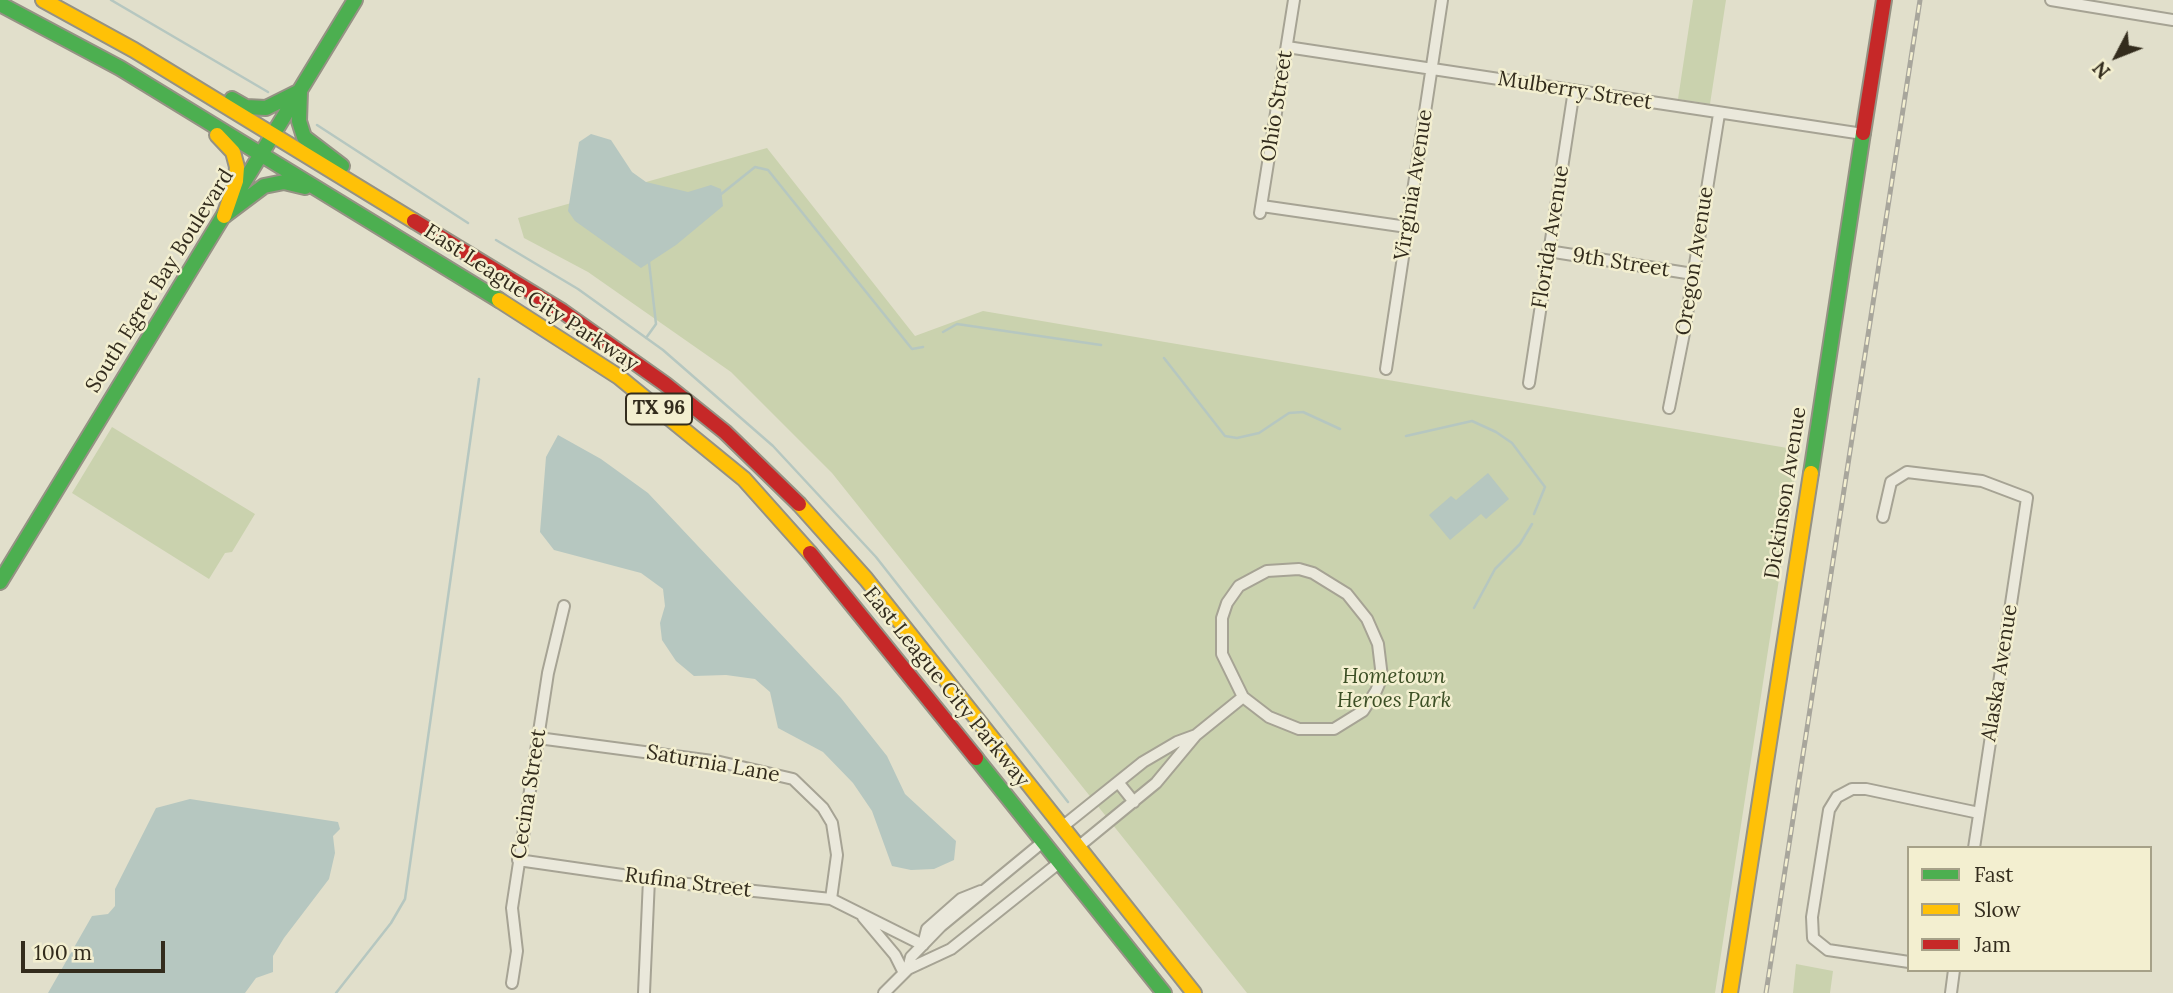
<!DOCTYPE html>
<style>
body{margin:0}
#map{position:relative;width:2173px;height:993px;overflow:hidden;background:#e1dfcb;font-family:Lora,serif}
canvas{display:block}
.legend{position:absolute;left:1907px;top:846px;width:245px;height:126px;box-sizing:border-box;background:#f3efd0;border:2px solid #a6a188;margin:0;padding:9px 12px;list-style:none;font-size:21px;color:#332c1d}
.legend li{display:flex;align-items:center;gap:14px;height:35px}
.legend b{width:35px;border:2px solid #a6a188}
.north{position:absolute;left:2082px;top:21px;width:70px;height:70px;-webkit-text-stroke:5px #f3efd0;paint-order:stroke;rotate:228deg;font-size:19px;font-weight:700;line-height:28px;text-align:center;color:#332c1d}
.north::after{content:'';display:block;margin:auto;width:24px;height:32px;background:#332c1d;clip-path:polygon(50% 0,100% 100%,50% 72%,0 100%)}
.scale{position:absolute;left:21px;top:941px;width:144px;height:32px;box-sizing:border-box;border:4px solid #332c1d;border-top:0;padding-left:9px;font-size:21px;line-height:24px;white-space:nowrap;color:#332c1d;-webkit-text-stroke:5px #f3efd0;paint-order:stroke}
</style>
<div id="map">
<canvas width="2173" height="993"></canvas>
<ul class="legend">
<li><b style="height:9px;background:#4caf50"></b>Fast</li>
<li><b style="height:9px;background:#ffc107"></b>Slow</li>
<li><b style="height:9px;background:#c62828"></b>Jam</li>
</ul>
<div class="north">N</div>
<div class="scale">100 m</div>
</div>
<script>
const g = document.querySelector('canvas').getContext('2d');
g.lineJoin = 'round';
function fillPath(path, color) { g.fillStyle = color; g.fill(path, 'evenodd'); }
const shape = rows => new Path2D(rows.map(r => 'M' + r).join(''));
function stroke(path, color, width, dash) { g.strokeStyle = color; g.lineWidth = width; g.lineCap = dash ? 'butt' : 'round'; g.setLineDash(dash || []); g.stroke(path); }
function drawText(font, color, halo, rows, align = 'center') {
  g.font = font + ' Lora,serif'; g.lineWidth = 5; g.setLineDash([]); g.textBaseline = 'middle'; g.strokeStyle = halo; g.fillStyle = color; for (const [text, x, y, turn = 0] of rows) {
    g.save(); g.translate(x, y); g.rotate((+turn || 0) * Math.PI / 180); g.textAlign = isNaN(turn) ? turn : align; if (halo) g.strokeText(text, 0, 0); g.fillText(text, 0, 0); g.restore();
  }
}
fillPath(shape([
 [1693,0,1726,0,1710,104,1678,99],
 [767,148,915,336,983,311,1799,450,1715,993,1247,993,832,473,731,372,588,272,524,238,518,218],
 [112,427,255,514,232,552,225,553,209,579,72,493],
 [1796,964,1833,971,1830,993,1793,993]
]), '#cad2ae');
fillPath(shape([
 [591,134,611,140,632,172,646,182,688,192,711,185,721,189,723,206,676,245,641,268,575,221,568,211,579,142],
 [558,435,601,459,648,493,841,698,887,756,905,794,956,841,954,860,934,869,911,870,892,866,872,811,853,783,823,752,778,728,770,692,755,679,726,675,694,676,676,661,662,640,660,623,665,606,663,589,641,573,554,550,540,532,546,457],
 [1488,473,1509,499,1486,519,1481,514,1450,540,1429,515,1451,496,1456,500],
 [190,799,338,822,340,829,333,836,335,853,329,879,284,938,273,956,273,972,256,978,245,993,48,993,92,916,108,914,115,906,115,889,156,808]
]), '#b6c7c0');
stroke(shape([
 [111,0,268,92],
 [317,125,468,223],
 [720,195,755,167,768,170,912,349,923,347],
 [496,240,578,289,663,350,773,446,876,557,1068,802],
 [943,332,957,324,1101,345],
 [646,338,656,324,649,262],
 [1164,358,1225,436,1237,438,1259,433,1289,413,1303,412,1340,429],
 [1406,436,1472,421,1496,432,1512,443,1545,487,1534,514],
 [1474,608,1495,569,1520,544,1532,524],
 [336,993,391,923,405,899,479,379]
]), '#b6c7c0', 2.5);
const street = shape([
 [2051,0,2173,20],
 [1287,47,1863,134],
 [1262,206,1407,227],
 [1260,213,1294,0],
 [1548,251,1693,274],
 [1386,369,1442,0],
 [1529,383,1574,90],
 [1669,408,1684,333,1719,114],
 [1883,517,1891,482,1907,472,1982,481,2027,498,1974,848],
 [1299,569,1313,573,1347,594,1367,619,1378,644,1382,677,1376,691,1363,711,1334,729,1299,729,1269,717,1243,697,1222,654,1222,618,1227,603,1239,586,1267,571,1299,569],
 [538,738,720,762,793,779,823,808,832,823,837,855,831,899],
 [1118,782,1134,802],
 [1062,827,1143,762,1177,742,1196,735],
 [1078,847,1156,783,1196,735,1243,697],
 [518,860,678,883,831,899,923,945,927,929,961,899,981,891],
 [863,917,895,955,904,973],
 [1909,962,1828,950,1813,938,1812,917,1829,810,1837,797,1852,789,1866,789,1979,813],
 [908,969,911,957,941,926,1044,841],
 [512,983,517,951,512,908,548,673,564,606],
 [644,993,649,879],
 [884,993,908,969,951,949,1060,862],
 [1951,993,1954,970]
]);
const fast = shape([
 [0,4,120,68,499,300],
 [300,91,299,121,304,137,342,166],
 [232,99,246,107,266,108,300,91],
 [224,216,264,186,284,182,305,187],
 [1811,473,1863,133],
 [0,582,355,0],
 [976,758,1164,993]
]);
const slow = shape([
 [43,0,134,50,414,221],
 [217,135,233,152,237,167,236,181,224,216],
 [499,300,619,377,744,479,810,553],
 [799,504,866,579,1194,993],
 [1730,993,1811,473]
]);
const jam = shape([
 [1863,133,1884,0],
 [414,221,562,311,665,384,725,432,799,504],
 [810,553,976,758]
]);
stroke(street, '#a6a394', 14);
stroke(fast, '#959284', 18);
stroke(slow, '#959284', 18);
stroke(jam, '#959284', 18);
stroke(street, '#eae8db', 10);
stroke(fast, '#4caf50', 14);
stroke(slow, '#ffc107', 14);
stroke(jam, '#c62828', 14);
const rail = shape([
 [1766,993,1920,0]
]);
stroke(rail, '#a8a69c', 5);
stroke(rail, '#f3efd0', 2.5, [8]);
for (const [x, y, w] of [
 [659,409,66]
]) { const box = new Path2D(); box.roundRect(x - w / 2, y - 15.5, w, 31, 5); g.fillStyle = '#f3efd0'; g.fill(box); stroke(box, '#332c1d', 2); }
drawText('bold 19px', '#332c1d', null, [
 ["TX 96",659,409]
]);
drawText('21px', '#332c1d', '#f3efd0', [
 ["Mulberry Street",1575,91,9],
 ["Ohio Street",1277,106,-81],
 ["Virginia Avenue",1414,185,-81],
 ["Florida Avenue",1551,237,-81],
 ["Oregon Avenue",1695,261,-81],
 ["9th Street",1621,263,9],
 ["South Egret Bay Boulevard",160,281,-58],
 ["East League City Parkway",531,298,33],
 ["Dickinson Avenue",1786,493,-81],
 ["Alaska Avenue",2000,673,-81],
 ["East League City Parkway",946,687,51],
 ["Saturnia Lane",713,764,10],
 ["Cecina Street",529,794,-81],
 ["Rufina Street",688,883,7]
]);
drawText('italic 21px', '#3c4f25', '#f3efd0', [
 ["Hometown",1394,677],
 ["Heroes Park",1394,701]
]);
</script>
